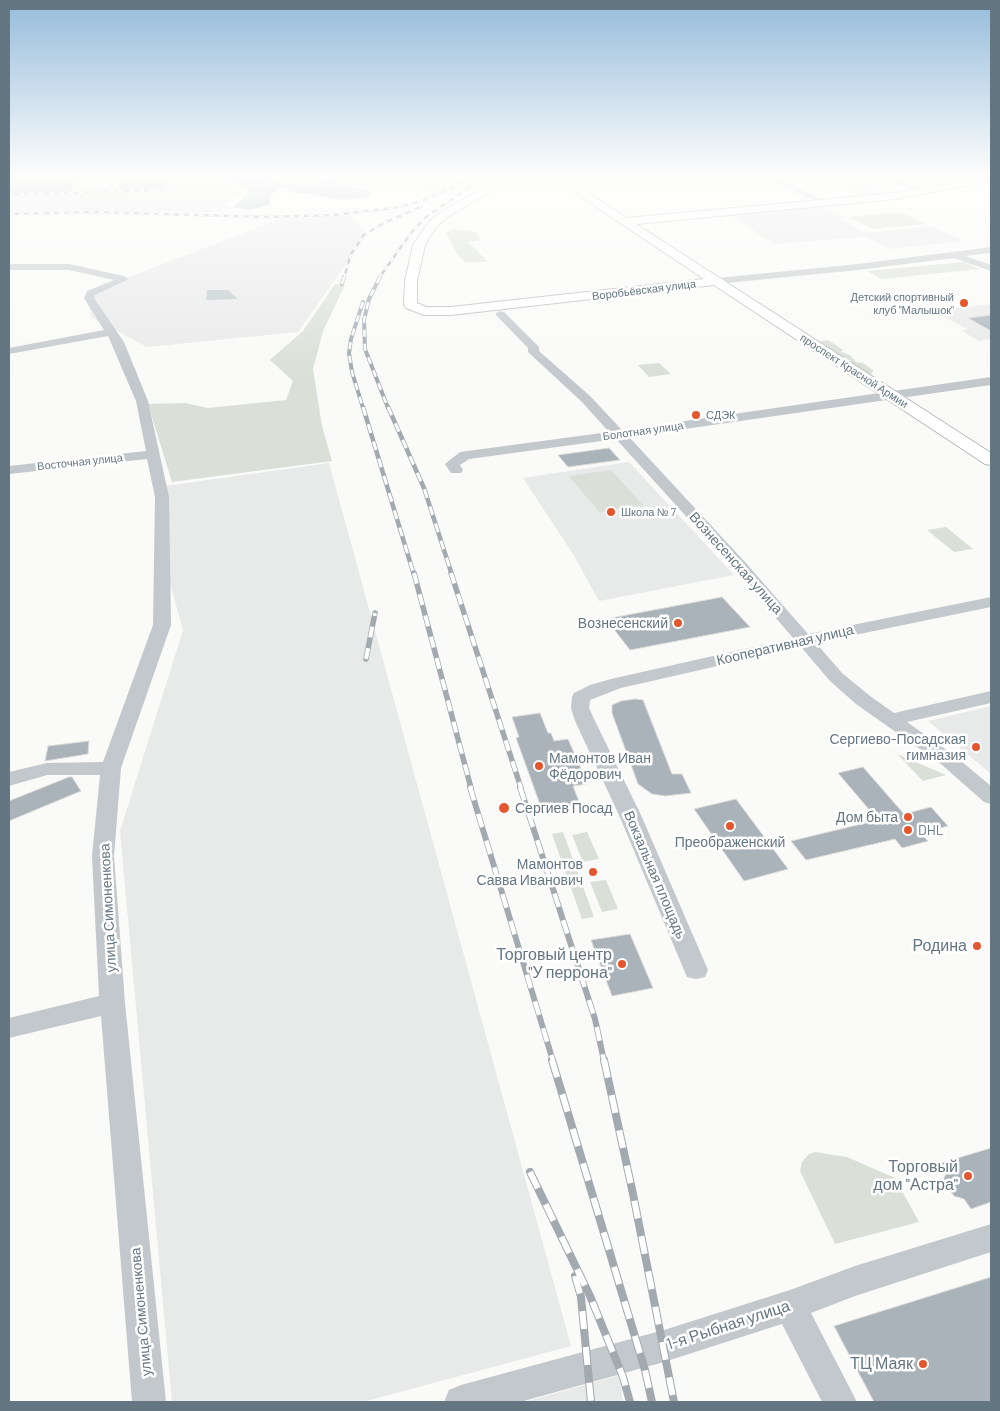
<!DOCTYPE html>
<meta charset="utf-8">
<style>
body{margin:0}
#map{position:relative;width:1000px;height:1411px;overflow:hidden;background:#fafaf8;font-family:Barlow,sans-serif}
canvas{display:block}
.frame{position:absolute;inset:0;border:10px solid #657683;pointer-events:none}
</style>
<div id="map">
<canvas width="1000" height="1411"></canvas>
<div class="frame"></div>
</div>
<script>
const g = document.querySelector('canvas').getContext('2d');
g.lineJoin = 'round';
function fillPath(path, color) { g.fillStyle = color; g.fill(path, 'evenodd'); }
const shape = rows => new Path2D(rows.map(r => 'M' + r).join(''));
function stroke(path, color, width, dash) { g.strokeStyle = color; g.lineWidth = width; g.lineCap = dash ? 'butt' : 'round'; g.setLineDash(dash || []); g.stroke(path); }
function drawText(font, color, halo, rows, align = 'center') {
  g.font = font + ' Barlow,sans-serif'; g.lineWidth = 5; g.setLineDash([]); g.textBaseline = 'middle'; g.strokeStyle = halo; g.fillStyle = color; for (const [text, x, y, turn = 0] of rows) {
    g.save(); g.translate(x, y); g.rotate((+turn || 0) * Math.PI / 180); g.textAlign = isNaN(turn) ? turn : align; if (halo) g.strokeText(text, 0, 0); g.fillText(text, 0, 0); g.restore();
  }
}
fillPath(shape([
 [9,176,209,176,229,183,242,194,222,206,232,208,214,212,85,211,9,212],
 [434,176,467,176,464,181,443,191,411,189,420,178],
 [848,177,881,187,870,189,885,194,863,197,828,183,826,179],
 [819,205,845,217,839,219,866,233,931,226,964,241,890,249,865,237,774,244,729,214],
 [351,215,365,233,361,243,298,332,147,347,91,317,87,293,124,279,279,219],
 [991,304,991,339,979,341,962,331,967,329,933,311],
 [629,462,734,575,599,601,573,554,523,478],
 [329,463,571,1346,363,1402,172,1402,120,831,183,630,162,555,165,486],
 [991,706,991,774,928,721],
 [620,1375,623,1402,524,1402]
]), '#e8e9e9');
fillPath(shape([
 [900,212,926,224,873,229,848,217],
 [453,229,476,232,481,240,468,242,488,262,465,262,457,254,446,233],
 [964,262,980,269,882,279,867,271],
 [335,284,345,285,323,331,313,369,322,426,332,461,172,482,148,404,185,403,208,408,286,400,293,381,270,360,303,331],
 [828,340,843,350,841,352,850,355,856,362,863,363,874,371,872,372,871,375,818,342],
 [659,363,671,374,649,377,638,365],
 [611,470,643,505,599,512,569,476],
 [946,527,973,549,954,552,927,530],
 [897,754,946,775,923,781],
 [563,832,594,917,582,919,552,834],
 [587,832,599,859,583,862,572,835],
 [606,880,618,909,602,912,590,882],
 [815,1152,847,1157,895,1178,919,1222,835,1244,800,1171,802,1162,809,1154]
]), '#dadfd7');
fillPath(shape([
 [217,176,272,176,265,182,275,181,285,185,316,184,329,178,341,182,346,186,371,191,371,194,368,197,343,200,310,194,296,193,287,190,293,188,278,188,269,197,270,205,248,210,233,207,248,194,247,188],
 [207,290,228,290,238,299,206,300]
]), '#bbc7cb');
const building = shape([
 [9,176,82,176,70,192,9,194,9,176],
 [125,176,169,176,164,189,118,190,125,176],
 [991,315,991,331,968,318,991,315],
 [609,448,620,460,568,467,558,455,609,448],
 [722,597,750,627,630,650,606,619,722,597],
 [635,699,643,700,672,774,682,774,691,793,665,796,652,794,638,784,612,713,612,705,621,701,635,699],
 [540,713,548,733,551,733,554,741,568,739,579,764,587,784,573,786,580,804,542,810,516,738,519,737,512,717,540,713],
 [89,741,88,754,45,761,48,746,89,741],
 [863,767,904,814,931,807,948,826,920,833,928,841,902,848,895,839,806,860,791,841,878,820,838,773,863,767],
 [69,777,72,777,81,791,9,821,9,801,69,777],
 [736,799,788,869,744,881,694,809,736,799],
 [630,934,653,988,612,996,591,940,630,934],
 [991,1148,991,1202,971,1209,964,1199,954,1196,949,1189,943,1180,947,1172,941,1163,991,1148],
 [991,1277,991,1402,874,1402,834,1326,991,1277]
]);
fillPath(building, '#aab3b9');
stroke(building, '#dcdcda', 1);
const major = shape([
 [502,176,515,176,446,218,436,227,425,245,417,281,417,303,426,307,451,307,704,279,550,176,562,176,627,218,895,193,991,176,991,181,895,199,636,224,991,453,991,465,985,464,714,285,451,315,424,315,406,308,404,305,405,281,413,245,428,223,438,214,502,176]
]);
stroke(major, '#b5babe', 2);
fillPath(shape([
 [763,176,774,176,829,203,822,205,763,176],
 [878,176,890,176,926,190,919,192,878,176],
 [991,247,991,253,965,256,991,265,991,271,954,258,858,270,717,284,712,281,717,278,858,264,991,247],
 [9,264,69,264,124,276,129,279,95,295,94,298,124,342,148,401,169,497,171,625,121,768,114,856,125,1003,166,1402,132,1402,101,1016,9,1038,9,1018,99,996,92,856,100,775,47,775,9,786,9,772,47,763,103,762,153,625,155,497,147,459,9,474,9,466,146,451,136,401,108,336,9,354,9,348,104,330,84,298,87,291,114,280,69,270,9,270,9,264],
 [500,311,504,312,539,347,539,351,590,396,622,430,991,377,991,385,629,437,745,562,808,634,991,597,991,607,816,643,842,673,870,696,894,713,991,691,991,703,907,722,955,756,991,786,991,804,984,802,941,764,856,704,830,681,801,647,621,688,590,700,589,708,595,721,641,815,708,970,705,977,696,979,687,977,684,970,619,815,575,721,571,708,572,697,574,693,590,685,611,679,793,638,733,568,616,439,469,459,460,465,463,470,461,473,451,473,445,464,460,452,609,432,582,402,528,352,528,348,495,314,500,311],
 [991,1224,991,1252,855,1296,811,1313,857,1402,822,1402,782,1324,664,1362,520,1402,444,1402,449,1390,461,1385,664,1330,790,1290,855,1266,991,1224]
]), '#c3c8cc');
fillPath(major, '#fff');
const railFar5 = shape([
 [9,195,154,190],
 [9,214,93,212,265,217,333,215,393,208,419,202,457,186,470,176],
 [344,278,351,254,364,235,384,223,422,206],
 [379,278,411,233,426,217,486,176]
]);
const railFar4 = shape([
 [380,277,369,299,364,320,365,349,388,408],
 [342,284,344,277],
 [363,302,351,339,349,353,352,372,363,408]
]);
const railFar3 = shape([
 [363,407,414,575],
 [388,407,424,488,452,575]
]);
const railFar2 = shape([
 [414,573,471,788],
 [451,573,521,788],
 [366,659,375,613]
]);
const railFar1 = shape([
 [470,787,553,1061],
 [520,787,595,1019,604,1061]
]);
const rail = shape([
 [552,1060,645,1370,652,1402],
 [604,1060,633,1194,674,1402],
 [530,1172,590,1296,623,1377,630,1402],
 [575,1276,581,1297,591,1402]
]);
stroke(railFar5, '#a2aab0', 2.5);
stroke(railFar4, '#a2aab0', 4);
stroke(railFar3, '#a2aab0', 4.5);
stroke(railFar2, '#a2aab0', 5.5);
stroke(railFar1, '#a2aab0', 6);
stroke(rail, '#a2aab0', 8);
stroke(railFar5, '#fff', 2, [5]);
stroke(railFar4, '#fff', 2.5, [7]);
stroke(railFar3, '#fff', 3, [9]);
stroke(railFar2, '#fff', 4, [11]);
stroke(railFar1, '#fff', 4.5, [14]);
stroke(rail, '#fff', 6, [18]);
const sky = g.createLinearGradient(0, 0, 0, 374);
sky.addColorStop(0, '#96bcdc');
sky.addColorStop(0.47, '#fdfdfc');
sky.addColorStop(1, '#fdfdfc00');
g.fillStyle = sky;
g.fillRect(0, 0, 1000, 374);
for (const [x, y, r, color] of [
 [964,303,5,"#e4572e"],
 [696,415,5,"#e4572e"],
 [611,512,5,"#e4572e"],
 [678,623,5,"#e4572e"],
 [976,747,5,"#e4572e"],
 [539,766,5,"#e4572e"],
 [504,808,6,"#e4572e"],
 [908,817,5,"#e4572e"],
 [730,826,5,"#e4572e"],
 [908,830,5,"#e4572e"],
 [593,872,5,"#e4572e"],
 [977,946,5,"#e4572e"],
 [622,964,5,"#e4572e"],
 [968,1176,5,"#e4572e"],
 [923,1364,5,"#e4572e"]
]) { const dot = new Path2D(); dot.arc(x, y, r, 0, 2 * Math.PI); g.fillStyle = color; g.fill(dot); stroke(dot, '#fff', 2); }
drawText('11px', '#657683', '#fff', [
 ["Воробьёвская улица",644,290,-7],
 ["проспект Красной Армии",854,371,33],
 ["Болотная улица",643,431,-8],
 ["Восточная улица",80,462,-6]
]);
drawText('11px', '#657683', '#fff', [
 ["Детский спортивный",954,297,"right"],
 ["клуб \"Малышок\"",954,310,"right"],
 ["СДЭК",706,415],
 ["Школа № 7",621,512]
], 'left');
drawText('14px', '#657683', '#fff', [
 ["Вознесенская улица",736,563,48],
 ["Кооперативная улица",785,645,-13],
 ["Вокзальная площадь",655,875,67],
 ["улица Симоненкова",108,908,-93],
 ["улица Симоненкова",141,1312,-95]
]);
drawText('14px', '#657683', '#fff', [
 ["Вознесенский",668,623],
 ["Сергиево-Посадская",966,739],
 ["гимназия",966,755],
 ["Мамонтов Иван",549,758,"left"],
 ["Фёдорович",549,774,"left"],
 ["Сергиев Посад",515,808,"left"],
 ["Дом быта",898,817],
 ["DHL",918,830,"left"],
 ["Преображенский",730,842,"center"],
 ["Мамонтов",583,864],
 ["Савва Иванович",583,880]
], 'right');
drawText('16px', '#657683', '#fff', [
 ["Родина",967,946],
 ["Торговый центр",612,955],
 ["\"У перрона\"",612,973],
 ["Торговый",958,1167],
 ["дом \"Астра\"",958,1185],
 ["ТЦ Маяк",913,1364]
], 'right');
drawText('16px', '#657683', '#fff', [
 ["1-я Рыбная улица",728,1325,-18]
]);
</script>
